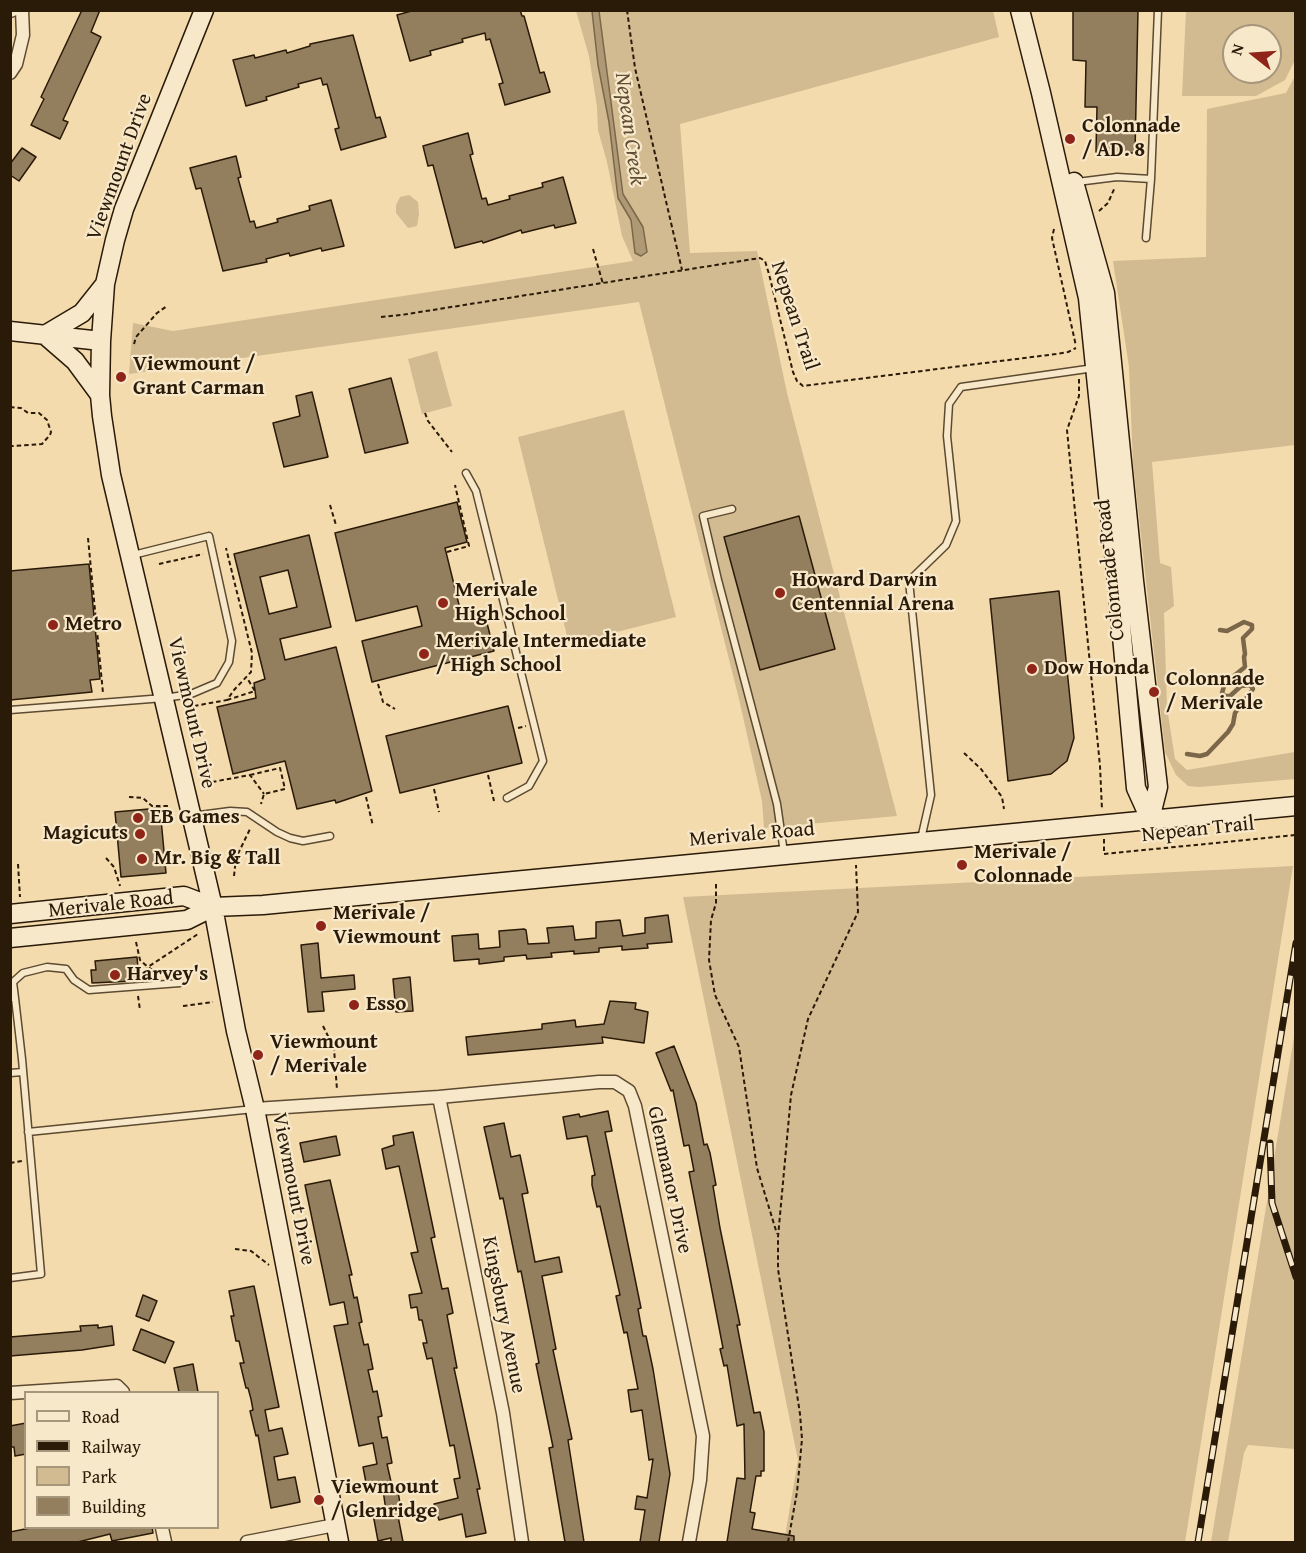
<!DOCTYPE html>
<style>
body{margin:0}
#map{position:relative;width:1306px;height:1553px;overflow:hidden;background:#f4dbad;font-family:"Gentium Book Plus",serif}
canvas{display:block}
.frame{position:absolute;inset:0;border:12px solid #2a1a08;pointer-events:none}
.legend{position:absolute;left:24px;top:1391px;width:195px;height:138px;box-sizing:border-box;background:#f8e8ca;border:2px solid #a6967c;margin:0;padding:8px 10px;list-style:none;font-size:18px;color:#2a1a08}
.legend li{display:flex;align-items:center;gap:12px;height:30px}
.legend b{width:30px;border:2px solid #a6967c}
.north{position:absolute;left:1222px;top:24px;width:60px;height:60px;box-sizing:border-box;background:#f8e8ca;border:2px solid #a6967c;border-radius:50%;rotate:287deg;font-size:16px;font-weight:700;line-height:24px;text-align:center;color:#2a1a08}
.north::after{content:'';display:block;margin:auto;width:21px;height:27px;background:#8f2418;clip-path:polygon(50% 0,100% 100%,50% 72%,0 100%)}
</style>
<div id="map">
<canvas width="1306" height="1553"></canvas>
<div class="frame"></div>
<ul class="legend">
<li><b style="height:8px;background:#f8e8ca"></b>Road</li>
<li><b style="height:8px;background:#2a1a08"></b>Railway</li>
<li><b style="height:16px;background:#d2ba91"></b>Park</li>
<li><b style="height:16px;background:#937e5e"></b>Building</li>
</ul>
<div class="north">N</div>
</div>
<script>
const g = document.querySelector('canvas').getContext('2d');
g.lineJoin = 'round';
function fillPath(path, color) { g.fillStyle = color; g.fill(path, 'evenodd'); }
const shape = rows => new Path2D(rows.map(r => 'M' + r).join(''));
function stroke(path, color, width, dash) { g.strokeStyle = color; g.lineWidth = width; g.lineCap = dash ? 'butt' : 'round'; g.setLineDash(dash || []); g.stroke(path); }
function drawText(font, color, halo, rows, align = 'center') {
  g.font = font + ' "Gentium Book Plus",serif'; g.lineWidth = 4.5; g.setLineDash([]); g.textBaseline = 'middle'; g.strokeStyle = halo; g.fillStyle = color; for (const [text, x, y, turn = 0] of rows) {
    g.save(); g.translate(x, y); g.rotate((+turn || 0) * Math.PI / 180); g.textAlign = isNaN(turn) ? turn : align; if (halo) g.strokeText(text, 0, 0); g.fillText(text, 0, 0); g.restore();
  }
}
fillPath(shape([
 [576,11,993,11,999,37,680,124,690,253,757,251,787,393,897,816,764,828,762,801,739,699,639,302,129,374,133,323,173,331,633,261,622,236,607,162,598,130,597,107,589,56],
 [605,61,624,194,640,222,635,253,631,220,618,198,609,122,598,65],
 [1186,11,1295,11,1295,60,1285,80,1256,96,1182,96],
 [1234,36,1270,36,1270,72,1234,72],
 [1295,76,1295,445,1152,462,1160,563,1171,567,1174,606,1164,613,1167,708,1175,759,1187,770,1295,752,1295,779,1199,787,1188,786,1176,775,1165,752,1133,464,1129,367,1113,261,1206,257,1207,109,1286,93],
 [409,195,418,202,419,214,417,226,408,228,396,213,396,205,400,197],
 [437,351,452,406,422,414,408,359],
 [624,410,676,617,569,644,518,437],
 [1293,866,1185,1542,784,1542,798,1460,683,897],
 [1295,1031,1295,1449,1248,1445,1244,1453,1228,1542,1211,1542]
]), '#d2ba91');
const water = shape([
 [592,11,599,11,623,194,643,227,647,252,641,256,635,253,631,220,618,198,609,122,598,65,592,11]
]);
fillPath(water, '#af9975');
stroke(water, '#7a6649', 1.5);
stroke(shape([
 [1187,754,1200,756,1207,754,1228,732,1233,724,1235,713,1253,689,1250,685,1241,686,1230,696,1225,696,1222,693,1225,683,1245,667,1244,657,1245,654,1243,638,1252,629,1252,625,1244,622,1227,631,1220,630]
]), '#7a6649', 4.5);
const building = shape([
 [82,10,100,10,91,32,101,37,63,120,68,122,60,139,31,125,44,99,41,97,82,10],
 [415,10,520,10,522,16,524,16,540,73,544,72,550,92,505,105,499,84,503,83,490,39,486,40,485,33,462,39,463,42,430,51,431,55,410,61,397,15,415,10],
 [1073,10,1138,10,1135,153,1096,152,1097,107,1085,107,1086,61,1073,60,1073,10],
 [353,35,376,118,380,117,386,137,341,150,335,129,339,128,327,84,323,85,321,78,298,84,299,87,266,97,267,100,246,106,233,60,254,55,255,58,286,50,287,53,310,46,310,44,353,35],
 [468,133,473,154,470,155,482,199,486,198,488,205,510,199,509,196,543,187,542,183,563,177,576,223,555,228,554,225,522,233,521,230,483,243,482,241,455,248,433,165,428,166,423,146,468,133],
 [22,148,36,157,19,181,10,175,10,164,22,148],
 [236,156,241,177,238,178,250,222,254,221,256,228,278,222,277,219,310,210,309,206,331,200,344,246,322,251,321,248,290,256,289,253,266,259,267,262,223,271,201,188,196,189,190,168,236,156],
 [391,378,408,443,365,453,349,389,391,378],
 [312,392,328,457,284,467,273,423,300,416,296,396,312,392],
 [457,502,467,542,445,548,462,617,484,611,494,651,372,682,362,641,422,626,417,606,356,621,335,533,457,502],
 [799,516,835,649,760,670,724,537,799,516],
 [309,535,331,627,280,639,285,660,336,647,372,791,336,803,335,800,297,809,285,761,233,774,217,707,256,698,254,683,265,679,234,554,309,535],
 [288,570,297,607,269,614,260,577,288,570],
 [89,564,100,679,90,680,92,692,10,700,10,571,89,564],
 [1059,591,1074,738,1067,761,1051,774,1008,781,990,599,1059,591],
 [508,706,522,763,400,793,386,736,508,706],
 [160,808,166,873,121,877,115,812,160,808],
 [668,915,672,942,647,944,648,948,622,950,622,946,611,947,599,948,599,952,574,954,574,951,551,953,552,957,527,959,526,955,504,957,504,961,479,964,479,959,454,961,452,936,478,934,479,949,500,947,499,931,524,929,526,930,528,944,549,943,547,928,573,926,575,940,596,938,596,922,620,920,623,936,645,933,645,918,668,915],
 [318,943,321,978,354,975,355,989,322,992,324,1011,308,1012,301,945,318,943],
 [137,957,139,979,134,979,134,981,92,983,91,970,96,970,95,961,137,957],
 [410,977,413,1011,396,1012,393,979,410,977],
 [610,1001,636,1003,635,1009,648,1012,644,1043,602,1037,603,1043,468,1055,466,1037,542,1029,542,1024,575,1020,576,1027,604,1024,610,1001],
 [674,1046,696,1103,704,1145,707,1144,710,1153,716,1185,713,1186,720,1228,740,1325,737,1325,754,1413,760,1412,764,1432,764,1471,761,1471,761,1476,756,1476,750,1512,755,1513,752,1529,794,1536,794,1542,727,1542,737,1478,745,1479,744,1424,737,1426,727,1365,724,1366,720,1349,723,1348,689,1172,694,1171,689,1145,684,1146,673,1090,671,1091,656,1053,674,1046],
 [608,1111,612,1131,605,1132,641,1308,638,1309,643,1336,646,1336,653,1369,670,1474,659,1542,640,1542,645,1510,635,1509,637,1496,647,1498,653,1459,649,1460,642,1410,631,1412,628,1390,638,1389,627,1332,624,1333,616,1296,620,1295,600,1206,597,1207,592,1185,592,1176,595,1175,587,1136,567,1139,563,1117,579,1114,580,1117,608,1111],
 [504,1123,511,1157,520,1155,528,1193,522,1194,535,1262,559,1257,562,1272,542,1276,556,1349,553,1350,572,1439,568,1440,584,1542,565,1542,549,1448,553,1447,536,1364,539,1363,521,1271,518,1272,503,1198,500,1199,484,1127,504,1123],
 [413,1132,435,1237,431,1238,442,1289,448,1288,453,1313,447,1315,457,1368,454,1368,480,1489,477,1489,486,1533,466,1537,462,1514,439,1520,434,1504,458,1498,454,1479,460,1478,454,1445,450,1446,432,1358,427,1359,423,1343,427,1343,422,1320,419,1320,417,1307,411,1308,409,1295,422,1293,411,1253,418,1252,399,1166,386,1169,382,1149,394,1145,393,1136,413,1132],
 [336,1136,340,1155,304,1162,300,1143,336,1136],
 [330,1180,352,1275,349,1275,354,1298,357,1297,362,1322,359,1323,364,1345,368,1344,373,1369,368,1370,373,1392,377,1391,382,1416,378,1417,382,1438,387,1437,392,1463,387,1464,392,1486,397,1485,398,1491,401,1510,397,1511,403,1542,391,1542,391,1538,378,1541,373,1514,386,1511,383,1490,368,1493,363,1467,377,1464,373,1443,359,1446,334,1326,348,1324,344,1302,330,1305,305,1185,330,1180],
 [254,1286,279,1407,265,1410,269,1431,282,1428,288,1454,274,1457,278,1480,295,1477,300,1502,271,1508,258,1435,256,1436,250,1411,253,1410,251,1399,248,1388,246,1388,240,1363,244,1363,239,1341,236,1341,231,1316,234,1316,229,1291,254,1286],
 [143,1295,157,1301,149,1321,136,1316,143,1295],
 [98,1325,98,1328,112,1326,114,1345,82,1350,10,1356,10,1337,81,1331,80,1326,98,1325],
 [141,1329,174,1342,165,1363,133,1350,141,1329],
 [193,1364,198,1392,179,1392,174,1368,193,1364],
 [26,1423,26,1454,15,1456,14,1447,10,1447,10,1426,26,1423],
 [35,1527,152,1527,153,1533,112,1541,110,1534,78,1542,10,1542,10,1532,35,1527]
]);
fillPath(building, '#937e5e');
stroke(building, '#2a1a08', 1.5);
const lane = shape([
 [1077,182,1117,177,1151,179],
 [1146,238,1151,179,1158,10],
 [466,473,476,491,543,761,529,786,507,798],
 [732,509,703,516,718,580,770,777,777,804,784,853],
 [10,710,164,698,191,694,217,683,229,662,232,641,209,536,133,555],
 [192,816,230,811,247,812,277,832,290,838,303,841,330,836],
 [921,839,931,795,909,581,946,545,956,521,947,436,949,404,961,387,1094,368],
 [10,998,15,998,22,1059,41,1274,10,1278],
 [15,998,13,982,23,973,47,967,66,969,74,980,89,990,180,983],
 [10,1073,23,1072],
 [28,1132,254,1109]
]);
const street = shape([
 [10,11,13,10],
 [10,73,16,64,23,35,22,10],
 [439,1097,503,1413,522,1542],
 [255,1109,439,1097,599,1082,615,1082,629,1091,635,1106,703,1436,700,1480,689,1542],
 [10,1393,117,1386,123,1392],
 [162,1528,165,1542],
 [247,1542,335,1525]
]);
const secondary = shape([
 [204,10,124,209,115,240,105,284,101,341,100,395,102,416,111,475,213,907,236,1031,255,1109,339,1542],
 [1020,10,1041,93,1088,298,1117,582,1136,788,1150,819],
 [1074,182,1105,293,1134,581,1158,787,1150,819],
 [10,331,101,341],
 [45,335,75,361,100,395],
 [45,335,82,313,105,284],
 [10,914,184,896,213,907,263,905,1296,806],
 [10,938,187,920,213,907]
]);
stroke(lane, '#5c4a31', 9);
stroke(street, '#5c4a31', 15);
stroke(secondary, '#2a1a08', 21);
stroke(shape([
 [627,10,635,68,682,270],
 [1099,211,1108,203,1115,187],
 [1054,229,1052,238,1076,346],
 [593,249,603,284],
 [381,317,401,315,760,258,765,261,769,274,793,372,797,381,803,386,1056,354,1068,352,1076,348],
 [134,344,136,337,157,313,167,306],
 [1079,379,1079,396,1067,430,1100,766,1102,810],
 [10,407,21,408,28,413,39,413,47,420,51,432,50,435,42,444,12,446],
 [425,413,428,421,452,452],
 [10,458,10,475],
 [330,505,336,525],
 [88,538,103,693],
 [447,552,469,546,455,485],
 [159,564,203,554],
 [378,684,383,702,395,709],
 [227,700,255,691,247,678],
 [194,706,227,700,234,690,251,672,252,653,226,548],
 [518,728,526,726],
 [964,753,981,769,1002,797,1004,809],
 [250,775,280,768,285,789,264,794,261,804],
 [488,775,494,801],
 [212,782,250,775,264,794],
 [434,789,439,812],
 [129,797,143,798,152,806,168,806],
 [366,797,373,826],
 [1104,839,1104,854,1296,835],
 [106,858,114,867,120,886],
 [18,864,20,897],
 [234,876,236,858,251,827],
 [716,884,716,903,711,920,709,960,715,995,739,1047,757,1168,777,1234],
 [136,942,140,960,148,967,144,976],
 [159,974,148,967,198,934],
 [138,996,140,1010],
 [183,1006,213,1002],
 [323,1026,334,1048,337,1090],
 [10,1163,22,1161],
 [235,1249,251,1251,269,1265],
 [788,1542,797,1492,802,1439,800,1414,778,1269,778,1237,791,1095,808,1019,858,912,856,865]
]), '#2a1a08', 2, [4.5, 3]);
stroke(lane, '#f8e8ca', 6);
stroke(street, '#f8e8ca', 12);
stroke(secondary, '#f8e8ca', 18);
const rail = shape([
 [1270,1143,1272,1203,1296,1277],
 [1198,1542,1296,943]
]);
stroke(rail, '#2a1a08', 7);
stroke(rail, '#f8e8ca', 4.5, [14]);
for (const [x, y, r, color] of [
 [1070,139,6,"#8f2418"],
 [121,377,6,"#8f2418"],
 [780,593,6,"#8f2418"],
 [443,603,6,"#8f2418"],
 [53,625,6,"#8f2418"],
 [424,654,6,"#8f2418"],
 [1032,669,6,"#8f2418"],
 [1154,692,6,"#8f2418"],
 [138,818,6,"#8f2418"],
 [140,834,6,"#8f2418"],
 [142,859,6,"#8f2418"],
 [962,865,6,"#8f2418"],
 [321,926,6,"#8f2418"],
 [115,975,6,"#8f2418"],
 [354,1005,6,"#8f2418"],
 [258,1055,6,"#8f2418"],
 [319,1500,6,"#8f2418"]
]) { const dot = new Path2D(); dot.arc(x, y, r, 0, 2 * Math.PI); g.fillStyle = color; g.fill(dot); stroke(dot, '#f8e8ca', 2); }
drawText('bold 21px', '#2a1a08', '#f8e8ca', [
 ["Colonnade",1082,127],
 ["/ AD. 8",1082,151],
 ["Viewmount /",133,365],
 ["Grant Carman",133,389],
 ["Howard Darwin",792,581],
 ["Centennial Arena",792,605],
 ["Merivale",455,591],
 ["High School",455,615],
 ["Metro",65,625],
 ["Merivale Intermediate",436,642],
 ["/ High School",436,666],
 ["Dow Honda",1044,669],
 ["Colonnade",1166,680],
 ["/ Merivale",1166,704],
 ["EB Games",150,818],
 ["Magicuts",128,834,"right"],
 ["Merivale /",974,853],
 ["Colonnade",974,877],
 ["Mr. Big & Tall",154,859],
 ["Merivale /",333,914],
 ["Viewmount",333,938],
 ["Harvey's",127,975],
 ["Esso",366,1005],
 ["Viewmount",270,1043],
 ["/ Merivale",270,1067],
 ["Viewmount",331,1488],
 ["/ Glenridge",331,1512]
], 'left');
drawText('21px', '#2a1a08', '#f8e8ca', [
 ["Viewmount Drive",120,167,-70],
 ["Nepean Trail",794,316,72],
 ["Colonnade Road",1111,570,-96],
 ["Viewmount Drive",191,713,77],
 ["Nepean Trail",1198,830,-6],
 ["Merivale Road",752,835,-5],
 ["Merivale Road",111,905,-6],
 ["Glenmanor Drive",669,1180,78],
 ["Viewmount Drive",293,1189,79],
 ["Kingsbury Avenue",503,1315,79]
]);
drawText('italic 22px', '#5f4d34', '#f8e8ca', [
 ["Nepean Creek",629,129,82]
]);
</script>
